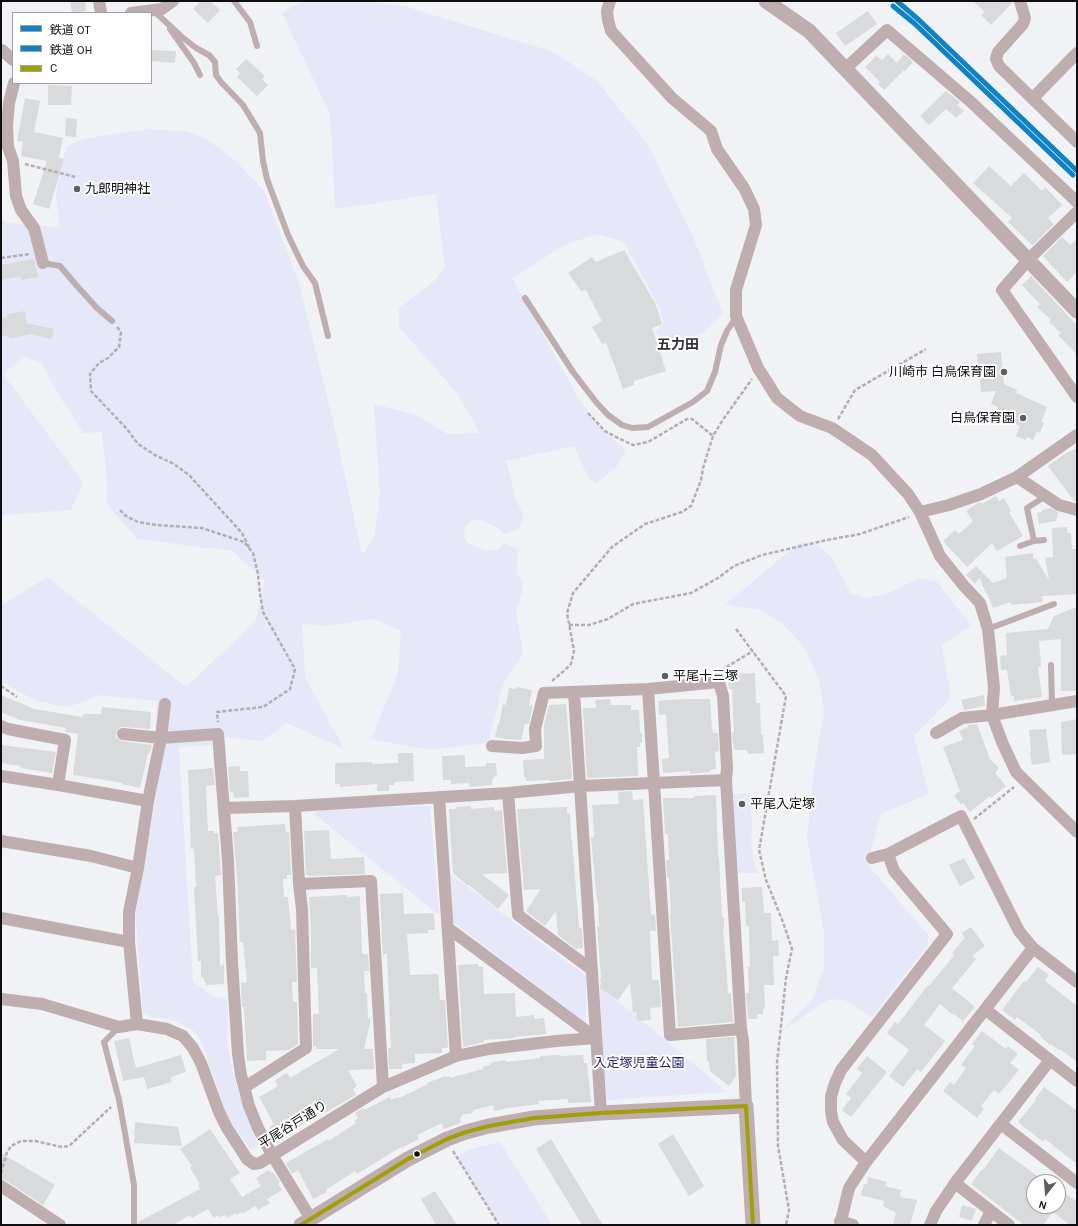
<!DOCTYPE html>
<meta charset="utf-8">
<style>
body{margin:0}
#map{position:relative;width:1078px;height:1226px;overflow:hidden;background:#f1f2f5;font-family:Karla,"Noto Sans JP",sans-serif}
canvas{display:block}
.frame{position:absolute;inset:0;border:2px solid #0e0e10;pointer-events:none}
.legend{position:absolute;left:12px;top:12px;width:140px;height:72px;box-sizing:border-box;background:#fefffe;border:1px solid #9e9f9f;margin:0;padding:5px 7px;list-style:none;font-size:12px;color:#0e0e10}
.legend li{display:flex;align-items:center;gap:8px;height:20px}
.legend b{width:20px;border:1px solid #9e9f9f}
.north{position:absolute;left:1026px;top:1174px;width:40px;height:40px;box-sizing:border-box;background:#fefffe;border:1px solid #9e9f9f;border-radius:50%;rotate:197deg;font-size:11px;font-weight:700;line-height:16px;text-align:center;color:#0e0e10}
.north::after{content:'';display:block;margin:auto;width:14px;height:18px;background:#5d5e60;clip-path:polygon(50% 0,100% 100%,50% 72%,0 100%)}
</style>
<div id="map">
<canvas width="1078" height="1226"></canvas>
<div class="frame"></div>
<ul class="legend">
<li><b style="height:5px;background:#0d82c7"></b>鉄道 OT</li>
<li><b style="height:5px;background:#0d82c7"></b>鉄道 OH</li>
<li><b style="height:5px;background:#9f9f06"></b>C</li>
</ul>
<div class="north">N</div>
</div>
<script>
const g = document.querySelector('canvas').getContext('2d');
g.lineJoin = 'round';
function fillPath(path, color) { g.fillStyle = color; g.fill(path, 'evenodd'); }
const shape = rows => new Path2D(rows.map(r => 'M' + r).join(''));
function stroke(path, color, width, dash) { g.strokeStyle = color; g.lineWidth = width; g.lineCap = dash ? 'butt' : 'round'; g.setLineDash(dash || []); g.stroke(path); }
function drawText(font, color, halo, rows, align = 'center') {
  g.font = font + ' Karla,"Noto Sans JP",sans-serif'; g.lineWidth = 4; g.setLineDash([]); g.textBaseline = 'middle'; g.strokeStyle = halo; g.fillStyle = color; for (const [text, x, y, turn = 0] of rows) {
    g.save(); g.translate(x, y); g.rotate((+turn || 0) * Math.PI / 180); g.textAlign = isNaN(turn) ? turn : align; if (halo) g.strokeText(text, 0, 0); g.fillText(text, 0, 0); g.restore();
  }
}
fillPath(shape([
 [305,1,361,1,404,6,554,52,597,81,648,145,694,239,723,314,701,334,676,342,662,343,655,332,664,324,660,309,624,242,597,234,565,245,512,278,580,401,603,430,626,450,617,466,596,484,588,477,574,446,506,461,516,500,524,516,518,529,505,534,496,527,481,520,472,520,465,526,464,537,467,542,484,550,497,550,505,543,517,549,518,558,517,572,523,583,522,593,516,610,523,654,504,682,488,743,429,750,371,739,398,674,401,631,374,619,326,626,302,624,305,677,344,749,287,723,262,741,223,737,161,737,155,731,157,701,101,695,68,707,37,701,1,682,1,606,47,577,186,687,256,621,265,580,232,551,137,539,107,504,106,470,102,432,83,433,57,392,41,362,24,357,3,374,83,482,71,510,3,515,1,518,1,220,7,223,60,227,56,194,66,147,83,139,148,129,185,131,205,138,237,162,264,191,299,283,334,425,362,555,375,534,380,495,374,404,417,415,447,434,480,433,457,393,399,327,399,308,434,281,445,268,436,194,335,209,332,143,329,112,282,13],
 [800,542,818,545,831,557,851,594,865,598,884,595,920,578,937,582,971,625,942,645,951,698,914,736,929,794,881,814,867,864,928,935,928,945,872,1017,843,999,828,1000,780,1032,812,1000,824,968,824,932,807,838,814,771,824,712,819,680,803,646,783,624,758,609,725,605],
 [208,738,212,742,212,745,180,747,179,750,193,982,217,998,226,997,228,1009,227,1042,233,1074,243,1106,258,1146,251,1150,237,1131,226,1113,202,1043,194,1031,171,1019,149,1017,147,1013,143,1013,135,910,141,882,165,742],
 [750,793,752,826,751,841,753,858,758,873,736,873,733,794],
 [430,806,439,915,313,813,329,808],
 [450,874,586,976,586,1023,453,922],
 [600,987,663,1038,727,1092,607,1100,602,1043],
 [500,1142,552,1225,499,1225,457,1158,460,1154,474,1148]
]), '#e6e7f8');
fillPath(shape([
 [70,1,85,1,86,11,72,13],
 [201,1,210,1,220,10,208,23,193,9],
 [973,1,1013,1,1013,2,991,25,981,15,985,12],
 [868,11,877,24,845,46,836,33],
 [151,50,176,51,175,63,151,61],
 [888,54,897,63,904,54,913,62,905,71,904,70,884,90,878,84,880,82,865,67,876,56,882,60],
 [246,59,265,76,262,79,268,85,257,96,237,77,240,73,236,69],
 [48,85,72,86,71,105,48,105],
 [946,91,960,102,957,105,964,111,956,118,946,109,929,125,920,116],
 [25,98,40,101,34,132,63,138,59,158,64,159,49,209,33,204,47,161,21,156,23,142,17,141],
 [66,118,77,119,76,137,65,136],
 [989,166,1011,186,1024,173,1042,191,1045,187,1062,205,1048,218,1054,224,1033,245,1032,245,1008,222,1012,218,973,183],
 [1062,237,1070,245,1077,239,1077,272,1067,282,1043,256],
 [624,250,655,303,662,324,652,328,666,371,634,381,634,385,623,389,606,343,602,344,592,327,602,321,586,290,581,291,568,273,592,257,596,262],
 [34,259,38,277,21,280,21,276,1,280,1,265],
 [1031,276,1077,325,1077,355,1058,335,1061,333,1049,322,1051,320,1037,307,1040,304,1022,285],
 [25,311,26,323,54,329,52,339,30,334,9,339,8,335,1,337,1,318,7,317,7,314],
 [1001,352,1004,384,1017,390,1016,393,1047,407,1041,422,1044,423,1040,433,1037,431,1033,440,1027,437,1026,440,1016,436,1020,426,995,415,998,407,991,404,996,391,981,392,977,354],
 [1077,448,1077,502,1074,501,1048,466,1065,454],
 [996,496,999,501,1004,498,1011,511,1009,512,1023,536,997,551,992,543,967,567,943,541,955,530,959,534,973,521,966,511,978,503,981,502,982,504],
 [1051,508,1058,512,1056,521,1039,524,1037,513,1042,512,1042,510],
 [1067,527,1068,533,1071,533,1072,549,1077,549,1077,594,1042,596,1043,602,1011,605,1011,602,993,608,987,593,986,594,980,578,975,583,966,575,976,566,975,565,993,583,1007,578,1005,557,1033,553,1033,559,1036,559,1049,580,1045,558,1053,557,1052,528],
 [1077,607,1077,691,1061,691,1061,639,1039,641,1041,667,1038,667,1042,697,1014,701,1014,696,1011,696,1007,670,1001,670,1000,656,1007,655,1006,633,1048,629,1054,616],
 [755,673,756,703,760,703,761,735,763,735,764,753,748,754,747,750,734,750,732,732,734,732,732,689,729,689,727,674],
 [517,687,532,690,529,706,533,705,529,724,525,724,521,740,505,739,495,737,498,724,499,724,503,704,506,705,509,688,516,689],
 [1,695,34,709,83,717,83,714,101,714,102,707,151,712,150,729,123,727,120,727,116,733,116,737,122,741,152,745,150,753,148,753,140,788,122,784,123,783,73,775,78,734,65,732,66,728,20,720,1,712],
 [984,695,985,706,964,710,961,700],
 [610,699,611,705,631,705,631,710,639,710,640,733,642,733,642,743,640,743,640,747,637,747,638,776,587,778,583,708,596,708,595,700],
 [682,699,710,699,712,730,713,730,713,733,718,733,719,751,715,752,716,769,710,770,710,772,690,774,690,771,663,773,662,759,669,758,666,714,659,715,658,701],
 [566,704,572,779,550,781,550,780,526,781,526,777,524,777,523,760,544,759,544,725,549,705],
 [1077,719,1077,754,1062,755,1061,722],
 [977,724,990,759,999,768,995,773,1006,786,991,798,990,796,970,812,963,803,961,804,954,796,960,791,943,747,963,740,959,731,968,727,968,725],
 [1046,729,1050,762,1032,765,1030,753,1031,752,1029,730],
 [1,745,56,752,52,773,20,768,21,766,1,763],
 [398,753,413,753,414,781,394,782,394,785,389,785,389,791,377,791,377,784,340,787,340,784,335,784,335,763,372,762,372,764,398,763],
 [465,755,465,767,486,766,486,763,496,763,497,776,493,777,493,780,492,780,492,785,469,787,469,783,451,784,451,780,443,780,442,756],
 [240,766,240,771,248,771,249,797,234,798,233,791,230,792,228,767],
 [213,768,215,785,206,786,208,831,214,831,214,833,218,833,221,875,215,876,218,916,219,916,220,966,224,965,224,984,206,985,206,982,204,982,204,977,201,978,201,961,198,961,194,887,196,887,194,848,191,849,188,770],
 [632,791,633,800,643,799,651,915,655,914,656,931,650,931,652,980,659,980,661,1007,650,1008,651,1020,637,1021,636,1012,633,1013,630,983,618,1000,600,988,601,982,600,981,601,977,597,927,599,927,598,902,597,902,591,838,593,838,594,834,592,805,619,804,618,792],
 [716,795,718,857,719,857,722,917,724,917,724,929,723,929,727,977,728,994,731,993,733,1022,678,1027,670,914,671,914,669,877,667,877,666,860,669,860,668,834,665,834,663,798,694,798,694,796],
 [471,806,471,809,494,807,494,811,502,810,507,873,482,874,509,895,498,909,469,885,467,885,453,873,449,809,456,809,456,807],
 [567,807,567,814,570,813,571,840,572,839,579,928,582,928,583,948,576,949,558,935,556,911,545,926,526,911,541,889,524,890,517,809],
 [285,824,286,832,289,832,291,875,287,875,287,879,283,879,284,897,288,897,291,930,295,929,297,982,292,982,293,1002,297,1002,298,1044,289,1050,266,1051,266,1060,247,1061,244,1007,242,1007,241,983,247,982,243,942,240,942,237,875,233,832,238,832,237,827],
 [329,830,331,859,364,857,365,874,309,876,309,875,306,875,304,831],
 [964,858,975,878,960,886,949,865],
 [762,887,764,913,771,913,772,941,778,940,779,956,773,956,774,985,764,985,765,1008,763,1009,763,1014,757,1014,757,1019,748,1019,746,993,749,993,748,967,750,967,749,932,749,926,746,926,745,902,742,902,742,888],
 [403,893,404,914,434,913,435,930,428,930,428,933,407,934,410,975,438,974,440,1000,445,1000,448,1048,442,1048,442,1053,415,1054,415,1063,402,1064,402,1069,389,1069,388,1048,391,1048,387,954,384,954,383,957,380,894],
 [347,895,347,897,360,896,362,954,368,954,369,971,364,971,365,993,367,993,368,1018,371,1019,364,1049,373,1049,374,1069,348,1070,357,1086,353,1089,356,1095,321,1115,320,1114,274,1142,269,1132,271,1131,269,1127,274,1124,259,1097,278,1086,275,1080,287,1073,290,1078,339,1049,316,1049,316,1046,313,1047,313,1014,319,1014,317,968,311,968,311,929,309,897],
 [971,927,985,946,972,956,976,959,952,988,975,1007,963,1021,954,1014,953,1015,940,1004,924,1025,945,1041,921,1072,917,1069,903,1087,889,1076,909,1050,887,1033,895,1022,898,1024,928,985,929,986,952,958,954,955,952,953,965,938,962,933],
 [478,964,479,967,483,967,484,994,515,993,516,1017,534,1015,534,1019,544,1018,546,1034,515,1037,515,1038,484,1040,484,1042,463,1047,458,965],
 [1038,967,1049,975,1045,981,1077,1006,1077,1062,1060,1049,1059,1050,1051,1044,1050,1045,1040,1036,1041,1035,1017,1017,1015,1020,1002,1010,1024,981,1026,982],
 [982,1031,1006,1049,1008,1046,1018,1054,1010,1063,1019,1070,999,1094,994,1090,981,1106,984,1109,977,1118,943,1091,950,1082,954,1085,966,1068,961,1065,975,1046,972,1044],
 [734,1037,736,1076,729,1086,710,1071,709,1062,707,1062,706,1039],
 [129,1038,136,1068,181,1055,186,1072,171,1077,172,1082,147,1089,144,1077,123,1081,114,1041],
 [560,1055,560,1056,583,1055,584,1063,587,1063,591,1102,568,1103,568,1099,538,1101,539,1104,508,1108,494,1111,493,1105,474,1110,472,1113,461,1115,462,1117,460,1118,461,1123,444,1129,442,1123,417,1135,419,1139,401,1148,401,1147,357,1174,355,1171,326,1190,327,1192,313,1199,298,1170,292,1174,286,1163,328,1139,329,1141,356,1123,354,1121,358,1118,355,1113,363,1108,364,1110,390,1097,391,1100,398,1097,399,1098,428,1084,427,1083,445,1076,446,1077,450,1076,450,1078,483,1069,483,1067,490,1065,490,1063,505,1060,506,1062,540,1058,540,1056],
 [867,1056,887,1072,851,1117,842,1110,851,1098,846,1094,862,1073,857,1069],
 [1044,1087,1077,1111,1077,1164,1045,1139,1043,1142,1018,1122,1036,1100,1035,1099],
 [135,1122,178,1127,182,1146,134,1143],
 [210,1129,240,1173,230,1179,242,1197,261,1186,256,1178,269,1170,271,1173,273,1172,280,1182,278,1184,282,1190,267,1199,270,1203,258,1210,255,1206,242,1214,241,1212,236,1215,235,1213,228,1218,226,1215,219,1217,218,1215,214,1218,208,1209,192,1218,190,1215,173,1225,138,1225,138,1222,200,1189,198,1185,200,1184,190,1168,192,1166,180,1149],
 [673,1134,704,1186,689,1196,658,1144],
 [551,1139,603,1225,582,1225,536,1149],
 [999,1148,1046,1182,1034,1182,1034,1206,1058,1206,1058,1188,1077,1202,1077,1225,1070,1225,1053,1212,1043,1225,1024,1225,971,1184,982,1169,983,1170],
 [1,1153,55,1185,43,1205,5,1180,1,1179],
 [868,1177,887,1182,885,1186,901,1190,900,1197,917,1200,910,1225,893,1225,896,1213,883,1206,884,1201,861,1195,864,1184,867,1184],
 [435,1191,457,1225,436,1225,421,1199],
 [962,1205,976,1209,972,1221,959,1217]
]), '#d9dadc');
stroke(shape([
 [25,164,75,177],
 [1,258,30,254],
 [117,327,121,332,119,347,108,358,99,363,90,374,91,391,127,429,138,444,155,455,174,464,189,475,242,533,249,547],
 [588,413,605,431,618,438,633,445,648,442,687,419,692,419,713,436],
 [838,419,855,390,926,349],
 [120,510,126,516,138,522,156,525,202,528,244,542,253,553,258,574,260,594,263,612,295,669,290,689,263,707,217,712,218,722],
 [569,625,589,625,608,619,633,604,691,593,718,578,734,566,762,555,827,540,860,534,909,517],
 [736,629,786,696,759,850,766,880,783,922,792,949,786,978,777,1063,778,1146,789,1210,786,1225],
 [723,672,725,668,753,651],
 [552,681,565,670,571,664,574,651,567,613,573,593,612,547,645,524,682,512,691,506,701,480,703,468,713,436,722,421,752,379],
 [1,686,17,697],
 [974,819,1014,787],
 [453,1151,499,1225],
 [1,1173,7,1152,11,1146,21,1141,35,1141,62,1147,69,1146,111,1107]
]), '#b7adaf', 2.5, [4, 2]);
stroke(shape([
 [234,1,250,22,257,46],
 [154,11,182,37,196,48,209,55,215,62,216,75,221,82,243,105,260,133,263,161,267,179,288,235,303,266,315,283,328,336],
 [170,29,194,63,200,75],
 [43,263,60,266,77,286,97,308,112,321],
 [525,298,573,372,596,402,608,415,622,425,632,428,648,427,693,402,707,391,715,372,721,345,727,331,736,317],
 [1034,541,1027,508,1046,496],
 [1020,546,1034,541,1044,540],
 [988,629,1054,604],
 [1051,665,1052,705],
 [119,1027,104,1042,119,1100,125,1133,134,1185,134,1225]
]), '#beaeaf', 6);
stroke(shape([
 [99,1,101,13],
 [610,1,607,11,608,20,611,31,672,98,711,131,717,149,744,188,754,209,756,225,736,290,736,316,758,368,777,398,800,416,832,428,872,455,908,494,920,512],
 [1020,1,1025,18,1023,24,998,52,996,59,999,66,1077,142],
 [131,13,162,9,173,1],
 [2,50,13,60],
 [846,68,887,30,971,102,1077,202],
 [14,83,9,103,7,126,8,147,13,161,16,196,21,210,34,228,43,263],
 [1033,98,1077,53],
 [1077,212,1029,259,1002,290,1077,397],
 [1077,435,1017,477,981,494,949,505,920,512,940,556,964,586,980,603,988,629,994,688,992,715,1002,742,1016,772,1077,832],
 [1017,477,1059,505,1077,510],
 [574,692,601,1113],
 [1,726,8,729,65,740,58,785],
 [936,733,962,718,992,715,1077,701],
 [123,734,161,738,218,734,228,860,232,962,238,1054,241,1075,249,1106,258,1128,272,1155,311,1219],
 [492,746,522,748,536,746,535,729,544,693,648,689],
 [1,776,58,785,148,801],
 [726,780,727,768,723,696,719,682,648,689,670,1035,741,1029],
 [508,793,518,915,591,969],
 [439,797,456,1056],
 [224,808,295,806,508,793,581,786,726,780,741,1029,743,1040,746,1106],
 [1,841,91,856,138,868],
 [872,858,888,854,961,816,1019,931,1033,948,1077,982],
 [299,884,371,881,383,1087],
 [1,918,129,942],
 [448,928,596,1038],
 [1,999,42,1004,119,1027,137,1024,167,1029,183,1036,193,1048,201,1063,219,1112,227,1128,247,1159,254,1164,260,1163,383,1087,456,1056,489,1049,556,1041,596,1038],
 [986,1010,1077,1081],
 [137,1024,129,942,129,912,138,868,148,801,161,738,165,704],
 [245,1087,306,1048,302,909,299,884,295,806],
 [1001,1124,1077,1183],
 [866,1162,843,1140,833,1122,831,1111,831,1097,835,1083,841,1070,947,934,894,871,888,854],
 [955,1183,1009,1225],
 [1,1186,60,1225],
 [840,1221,853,1225],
 [840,1225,849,1188,866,1162,1033,948],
 [930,1225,936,1211,955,1183,1050,1060],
 [984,1225,991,1211]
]), '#beaeaf', 12);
stroke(shape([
 [766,1,809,31,1077,311],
 [301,1225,408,1159,447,1139,466,1132,489,1126,534,1118,601,1113,746,1106,753,1225]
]), '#beaeaf', 15);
stroke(shape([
 [301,1225,408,1159,447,1139,466,1132,489,1126,534,1118,601,1113,746,1106,753,1225]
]), '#9f9f06', 4);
stroke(shape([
 [897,1,919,20,1077,171]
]), '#0d82c7', 5);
stroke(shape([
 [893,6,915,24,1073,175]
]), '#0d82c7', 5);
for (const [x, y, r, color] of [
 [77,189,4,"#5d5e60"],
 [1004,372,4,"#5d5e60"],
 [1023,418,4,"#5d5e60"],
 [665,676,4,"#5d5e60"],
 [742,804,4,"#5d5e60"],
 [417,1154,3.5,"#0e0e10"]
]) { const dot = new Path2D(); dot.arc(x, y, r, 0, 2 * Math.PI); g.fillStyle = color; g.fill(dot); stroke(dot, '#fefffe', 1.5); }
drawText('13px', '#0e0e10', '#fefffe', [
 ["九郎明神社",85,189],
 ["川崎市 白鳥保育園",996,372,"right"],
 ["白鳥保育園",1015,418,"right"],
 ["平尾十三塚",673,676],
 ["平尾入定塚",750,804]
], 'left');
drawText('13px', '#2c2369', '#fefffe', [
 ["入定塚児童公園",639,1063]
]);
drawText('13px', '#0e0e10', '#fefffe', [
 ["平尾谷戸通り",293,1125,-32]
]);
drawText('bold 14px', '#323236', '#fefffe', [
 ["五力田",678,345]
]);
</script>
